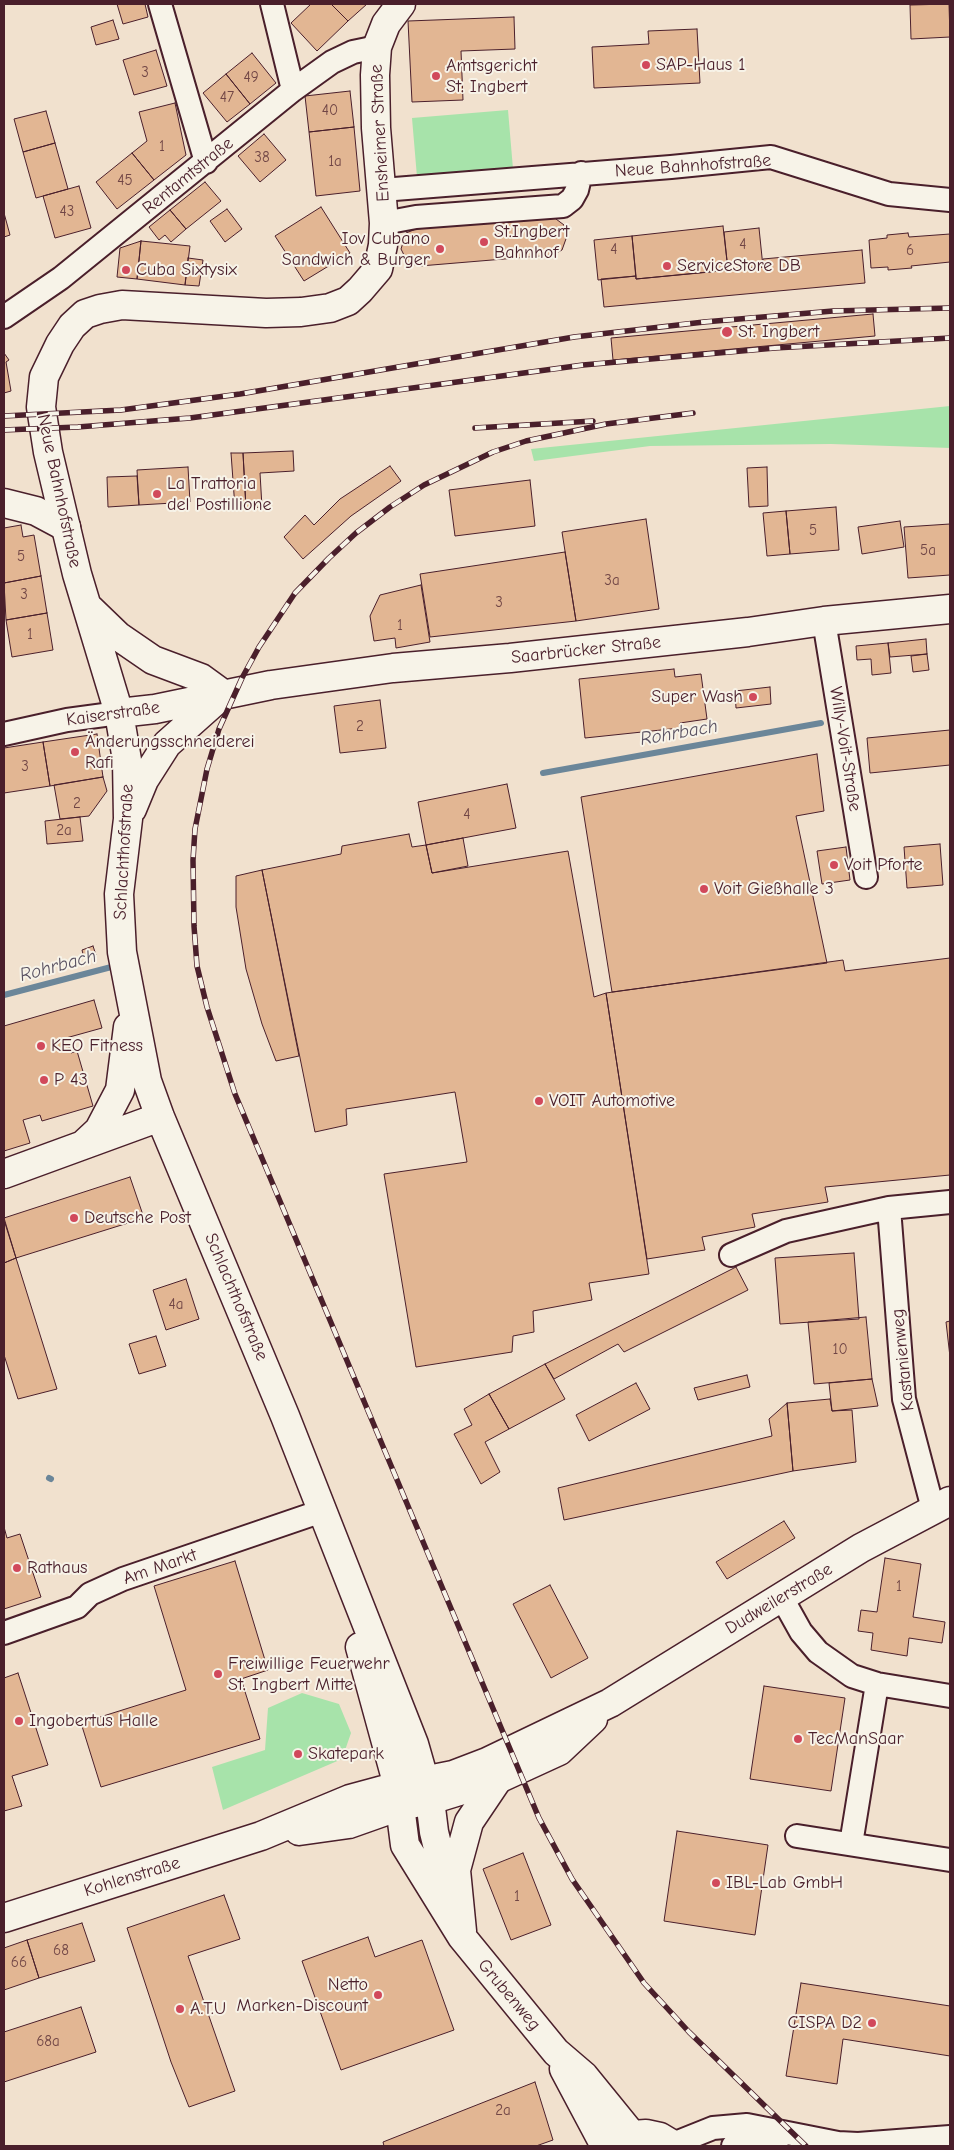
<!DOCTYPE html>
<meta charset="utf-8">
<style>
body{margin:0}
#map{position:relative;width:954px;height:2150px;overflow:hidden;background:#f1e1ce;font-family:"Comic Neue",sans-serif}
canvas{display:block}
.frame{position:absolute;inset:0;border:5px solid #4a1f2b;pointer-events:none}
</style>
<div id="map">
<canvas width="954" height="2150"></canvas>
<div class="frame"></div>
</div>
<script>
const g = document.querySelector('canvas').getContext('2d');
g.lineJoin = 'round';
function fillPath(path, color) { g.fillStyle = color; g.fill(path, 'evenodd'); }
const shape = rows => new Path2D(rows.map(r => 'M' + r).join(''));
function stroke(path, color, width, dash) { g.strokeStyle = color; g.lineWidth = width; g.lineCap = dash ? 'butt' : 'round'; g.setLineDash(dash || []); g.stroke(path); }
function drawText(font, color, halo, rows, align = 'center') {
  g.font = font + ' "Comic Neue",sans-serif'; g.lineWidth = 4; g.setLineDash([]); g.textBaseline = 'middle'; g.strokeStyle = halo; g.fillStyle = color; for (const [text, x, y, turn = 0] of rows) {
    g.save(); g.translate(x, y); g.rotate((+turn || 0) * Math.PI / 180); g.textAlign = isNaN(turn) ? turn : align; if (halo) g.strokeText(text, 0, 0); g.fillText(text, 0, 0); g.restore();
  }
}
fillPath(shape([
 [508,110,513,169,417,177,412,118],
 [950,406,950,448,831,444,650,446,534,461,531,449],
 [302,1693,339,1704,351,1733,342,1759,223,1810,212,1767,265,1750,268,1708]
]), '#a7e3aa');
stroke(shape([
 [543,773,821,723],
 [4,995,119,965],
 [49,1478,51,1479]
]), '#6b8699', 6);
const building = shape([
 [117,4,145,4,148,17,123,24,117,4],
 [311,4,331,4,348,21,317,51,291,23,311,4],
 [331,4,367,4,348,21,331,4],
 [949,4,950,37,911,39,910,5,949,4],
 [514,17,515,49,461,51,463,100,412,102,408,21,514,17],
 [113,20,119,39,96,45,91,27,113,20],
 [697,29,700,83,594,88,592,47,649,44,648,31,697,29],
 [156,50,167,86,134,95,123,60,156,50],
 [252,53,276,83,250,104,226,74,252,53],
 [226,74,250,104,227,122,203,93,226,74],
 [350,91,354,127,309,132,305,96,350,91],
 [175,103,186,155,154,180,132,153,147,141,139,112,175,103],
 [46,111,55,143,23,152,14,119,46,111],
 [354,127,360,191,316,196,309,132,354,127],
 [264,134,286,160,260,182,238,156,264,134],
 [55,143,68,189,36,198,23,152,55,143],
 [132,153,154,180,117,209,96,182,132,153],
 [205,182,221,201,186,229,170,210,205,182],
 [79,186,91,228,55,238,43,196,79,186],
 [321,207,350,253,304,281,275,236,321,207],
 [227,209,242,229,225,242,210,221,227,209],
 [170,210,186,229,171,242,165,235,159,240,149,227,170,210],
 [4,213,10,235,4,237,4,213],
 [552,216,564,225,567,236,562,250,552,255,420,266,408,263,401,249,406,233,416,229,552,216],
 [723,226,728,270,636,279,632,236,723,226],
 [759,228,763,267,728,270,724,232,759,228],
 [908,233,909,237,950,234,950,262,911,266,912,268,888,270,888,267,871,268,869,240,887,238,887,235,908,233],
 [632,236,636,276,598,280,594,240,632,236],
 [141,241,137,279,117,277,120,248,141,241],
 [141,241,190,246,185,285,137,279,141,241],
 [862,250,865,283,604,307,601,279,636,276,636,279,763,267,763,259,862,250],
 [188,258,203,260,199,286,185,285,188,258],
 [873,314,875,336,613,360,611,338,873,314],
 [4,353,9,360,6,362,11,391,4,393,4,353],
 [293,451,294,471,260,473,262,507,246,508,243,453,293,451],
 [231,453,243,453,246,508,235,508,231,453],
 [390,466,401,481,351,516,303,559,284,537,305,515,314,525,340,499,390,466],
 [188,467,190,502,139,505,137,470,188,467],
 [767,467,768,506,749,507,747,468,767,467],
 [137,476,139,505,108,507,107,477,137,476],
 [530,480,535,526,455,536,449,490,530,480],
 [836,507,839,550,790,554,786,511,836,507],
 [786,511,790,554,767,556,763,513,786,511],
 [646,519,659,609,576,621,562,532,646,519],
 [900,521,904,547,862,554,858,527,900,521],
 [950,524,950,575,908,578,904,527,950,524],
 [21,525,23,537,34,535,41,576,4,583,4,528,21,525],
 [565,552,576,621,430,637,420,574,565,552],
 [41,576,47,613,6,620,4,583,41,576],
 [421,585,430,642,396,648,395,638,374,641,370,616,380,595,421,585],
 [47,613,53,650,12,657,6,620,47,613],
 [926,639,927,654,890,657,888,643,926,639],
 [888,643,891,673,872,675,871,659,857,660,856,646,888,643],
 [927,654,929,670,913,672,911,656,927,654],
 [674,669,675,677,701,674,707,719,680,723,680,728,585,738,579,679,674,669],
 [770,687,771,704,736,708,735,691,770,687],
 [380,700,386,748,340,753,334,706,380,700],
 [950,730,950,765,870,773,867,738,950,730],
 [97,734,103,777,50,786,43,742,97,734],
 [43,742,50,786,4,793,4,748,43,742],
 [817,754,824,811,796,816,827,963,612,992,581,797,817,754],
 [103,777,107,791,89,816,60,819,54,785,103,777],
 [507,784,516,828,426,845,418,802,507,784],
 [80,817,83,841,47,844,45,821,80,817],
 [409,834,412,847,426,845,432,873,568,851,594,997,606,993,649,1274,589,1283,592,1300,533,1311,534,1332,513,1336,512,1352,416,1367,384,1174,467,1162,455,1092,346,1109,347,1125,315,1132,262,870,341,854,342,846,409,834],
 [463,838,468,866,432,873,426,845,463,838],
 [940,844,943,885,907,888,904,847,940,844],
 [846,847,850,880,822,884,817,851,846,847],
 [262,870,299,1056,276,1061,262,1024,246,969,236,907,236,876,262,870],
 [93,946,96,955,84,958,82,950,93,946],
 [950,958,950,1175,825,1187,828,1202,752,1214,755,1227,702,1237,705,1250,647,1259,606,993,843,960,845,971,950,958],
 [94,1000,102,1028,66,1038,71,1053,77,1051,93,1106,42,1121,40,1115,23,1120,30,1143,4,1151,4,1026,94,1000],
 [130,1177,144,1218,16,1258,4,1218,130,1177],
 [4,1220,16,1258,4,1263,4,1220],
 [854,1253,859,1319,780,1324,775,1258,854,1253],
 [16,1258,57,1389,18,1399,4,1355,4,1263,16,1258],
 [736,1267,748,1290,624,1352,618,1344,554,1379,545,1364,736,1267],
 [186,1279,199,1319,166,1330,153,1290,186,1279],
 [866,1317,872,1379,814,1384,808,1322,866,1317],
 [950,1321,950,1357,946,1322,950,1321],
 [156,1336,166,1366,139,1374,129,1344,156,1336],
 [545,1364,565,1399,509,1429,489,1394,545,1364],
 [747,1375,750,1387,698,1400,694,1388,747,1375],
 [872,1379,878,1406,832,1411,829,1383,872,1379],
 [636,1383,650,1409,589,1441,576,1415,636,1383],
 [489,1394,509,1429,485,1442,500,1472,481,1484,454,1434,472,1425,464,1409,489,1394],
 [830,1399,832,1411,852,1410,856,1462,793,1471,787,1403,830,1399],
 [787,1403,793,1471,564,1520,558,1488,772,1436,769,1419,787,1403],
 [784,1521,795,1538,727,1579,716,1562,784,1521],
 [4,1527,7,1538,20,1534,41,1597,4,1609,4,1527],
 [885,1558,921,1564,913,1617,945,1622,942,1643,909,1638,907,1656,871,1650,873,1633,858,1631,861,1610,877,1612,885,1558],
 [235,1561,268,1670,241,1679,260,1739,101,1787,81,1723,186,1690,154,1586,235,1561],
 [550,1585,588,1658,551,1678,513,1604,550,1585],
 [18,1673,48,1765,12,1776,22,1806,4,1811,4,1678,18,1673],
 [764,1686,845,1698,831,1791,750,1779,764,1686],
 [677,1831,768,1845,755,1935,664,1921,677,1831],
 [523,1853,551,1925,511,1940,483,1869,523,1853],
 [224,1895,240,1939,188,1956,235,2091,189,2107,171,2062,127,1928,224,1895],
 [82,1923,95,1961,39,1978,27,1940,82,1923],
 [368,1937,375,1957,422,1940,454,2030,341,2070,302,1961,368,1937],
 [27,1940,39,1978,4,1990,4,1948,27,1940],
 [801,1983,950,2006,950,2056,843,2039,837,2084,786,2076,801,1983],
 [81,2007,96,2052,4,2082,4,2032,81,2007],
 [535,2082,553,2140,536,2146,384,2146,383,2142,535,2082]
]);
fillPath(building, '#e2b693');
stroke(building, '#4a1f2b', 1);
const minor = shape([
 [160,4,206,162],
 [272,4,293,90],
 [382,190,671,167,771,157,889,194,950,200],
 [384,223,416,217,563,206,572,199,577,190,581,173],
 [4,317,61,278,293,90,332,62,353,52,377,47],
 [824,621,866,877],
 [4,734,67,720,119,713],
 [889,1208,904,1399,933,1509],
 [731,1255,786,1231,889,1208,950,1202],
 [782,1598,801,1632,818,1652,852,1676,877,1684,950,1696],
 [4,1633,77,1607,90,1594,123,1579,322,1511],
 [797,1836,950,1860],
 [851,1844,877,1684],
 [673,2144,713,2128,747,2125,838,2143,858,2144,950,2137],
 [733,2146,769,2137,781,2136]
]);
const tertiary = shape([
 [4,503,36,511,66,527],
 [430,1800,434,1832,449,1893],
 [400,1806,405,1845,462,1937,556,2052,584,2076,632,2135],
 [462,1931,456,1870,469,1822,498,1779],
 [564,2069,605,2146],
 [616,2143,632,2135,646,2134,660,2137,675,2146]
]);
const secondary = shape([
 [401,4,386,24,377,47,375,75,376,128,384,223,383,245,378,269,360,290,348,301,330,308,301,312,266,313,122,305,100,309,85,314,72,326,60,344,44,377,41,407,48,452,77,574,119,713,127,760,128,819,119,894,122,952,147,1081,160,1117,285,1416,414,1744,430,1800],
 [90,609,118,636,153,660,201,678,223,694],
 [119,713,155,709,271,685,393,668,510,658,748,632,824,621,950,609],
 [132,809,144,780,167,744,222,695],
 [84,1144,99,1130,120,1090,128,1027],
 [4,1174,160,1117],
 [360,1647,398,1786,399,1804],
 [299,1831,349,1824,400,1806,430,1800,498,1779,559,1751,593,1719],
 [4,1918,261,1836,350,1799,398,1786,453,1775,487,1762,610,1703,861,1548,950,1501]
]);
stroke(minor, '#4a1f2b', 26);
stroke(tertiary, '#4a1f2b', 31);
stroke(secondary, '#4a1f2b', 31);
stroke(minor, '#f7f3e8', 22);
stroke(tertiary, '#f7f3e8', 28);
stroke(secondary, '#f7f3e8', 28);
const rail = shape([
 [693,413,606,424,526,441,493,452,424,485,390,507,356,533,329,558,295,593,259,647,242,678,219,729,207,769,195,829,193,860,194,926,197,966,207,1007,235,1094,539,1818,572,1879,644,1983,689,2032,806,2146],
 [4,416,121,410,240,394,574,337,704,322,833,311,950,308],
 [475,428,593,421],
 [4,430,78,427,190,418,583,365,775,348,950,338]
]);
stroke(rail, '#4a1f2b', 5.5);
stroke(rail, '#f7f3e8', 4, [11]);
for (const [x, y, r, color] of [
 [646,65,5,"#d1495b"],
 [436,76,5,"#d1495b"],
 [484,242,5,"#d1495b"],
 [440,249,5,"#d1495b"],
 [667,266,5,"#d1495b"],
 [126,270,5,"#d1495b"],
 [727,332,6,"#d1495b"],
 [157,494,5,"#d1495b"],
 [753,697,5,"#d1495b"],
 [75,752,5,"#d1495b"],
 [834,865,5,"#d1495b"],
 [704,889,5,"#d1495b"],
 [41,1046,5,"#d1495b"],
 [44,1080,5,"#d1495b"],
 [539,1101,5,"#d1495b"],
 [74,1218,5,"#d1495b"],
 [17,1568,5,"#d1495b"],
 [218,1674,5,"#d1495b"],
 [19,1721,5,"#d1495b"],
 [798,1739,5,"#d1495b"],
 [298,1754,5,"#d1495b"],
 [716,1883,5,"#d1495b"],
 [378,1995,5,"#d1495b"],
 [180,2009,5,"#d1495b"],
 [872,2023,5,"#d1495b"]
]) { const dot = new Path2D(); dot.arc(x, y, r, 0, 2 * Math.PI); g.fillStyle = color; g.fill(dot); stroke(dot, '#f7f3e8', 2); }
drawText('15px', '#704545', null, [
 ["3",145,73],
 ["49",251,78],
 ["47",227,98],
 ["40",330,111],
 ["1",162,147],
 ["38",262,158],
 ["1a",335,162],
 ["45",125,181],
 ["43",67,212],
 ["4",743,245],
 ["4",614,250],
 ["6",910,251],
 ["5",813,531],
 ["5a",928,551],
 ["5",21,557],
 ["3a",612,581],
 ["3",24,595],
 ["3",499,603],
 ["1",400,626],
 ["1",30,635],
 ["2",360,727],
 ["3",25,767],
 ["2",77,804],
 ["4",467,815],
 ["2a",64,831],
 ["4a",176,1305],
 ["10",840,1350],
 ["1",899,1587],
 ["1",517,1897],
 ["68",61,1951],
 ["66",19,1963],
 ["68a",48,2042],
 ["2a",503,2111]
]);
drawText('18px', '#4a1f2b', '#f7f3e8', [
 ["SAP-Haus 1",656,65],
 ["Amtsgericht",446,66],
 ["St. Ingbert",446,87],
 ["St.Ingbert",494,232],
 ["Bahnhof",494,253],
 ["Iov Cubano",430,239,"right"],
 ["Sandwich & Burger",430,260,"right"],
 ["ServiceStore DB",677,266],
 ["Cuba Sixtysix",136,270],
 ["St. Ingbert",738,332],
 ["La Trattoria",167,484],
 ["del Postillione",167,505],
 ["Super Wash",743,697,"right"],
 ["Änderungsschneiderei",85,742],
 ["Rafi",85,763],
 ["Voit Pforte",844,865],
 ["Voit Gießhalle 3",714,889],
 ["KEO Fitness",51,1046],
 ["P 43",54,1080],
 ["VOIT Automotive",549,1101],
 ["Deutsche Post",84,1218],
 ["Rathaus",27,1568],
 ["Freiwillige Feuerwehr",228,1664],
 ["St. Ingbert Mitte",228,1685],
 ["Ingobertus Halle",29,1721],
 ["TecManSaar",808,1739],
 ["Skatepark",308,1754],
 ["IBL-Lab GmbH",726,1883],
 ["Netto",368,1985,"right"],
 ["Marken-Discount",368,2006,"right"],
 ["A.T.U",190,2009],
 ["CISPA D2",862,2023,"right"]
], 'left');
drawText('18px', '#4a1f2b', '#f7f3e8', [
 ["Ensheimer Straße",380,133,-93],
 ["Neue Bahnhofstraße",693,166,-4],
 ["Rentamtstraße",188,176,-39],
 ["Neue Bahnhofstraße",59,491,78],
 ["Saarbrücker Straße",586,650,-6],
 ["Kaiserstraße",113,714,-8],
 ["Willy-Voit-Straße",845,749,81],
 ["Schlachthofstraße",124,852,-87],
 ["Schlachthofstraße",236,1297,67],
 ["Kastanienweg",903,1360,-96],
 ["Am Markt",160,1567,-19],
 ["Dudweilerstraße",779,1599,-31],
 ["Kohlenstraße",132,1877,-17],
 ["Grubenweg",509,1995,50]
]);
drawText('italic 19px', '#5a5262', '#f7f3e8', [
 ["Rohrbach",679,733,-10],
 ["Rohrbach",58,966,-15]
]);
</script>
